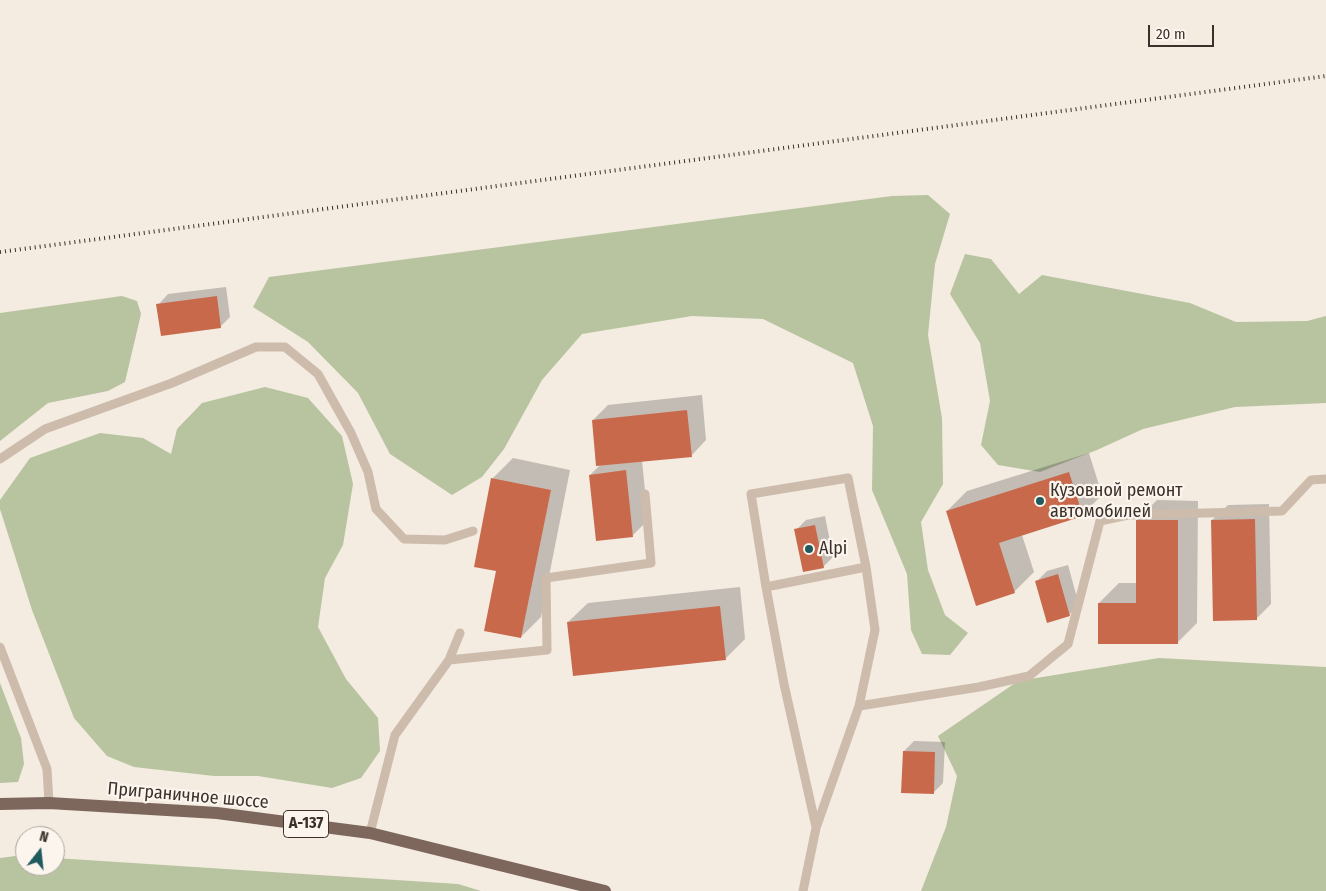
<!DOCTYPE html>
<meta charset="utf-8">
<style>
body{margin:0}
#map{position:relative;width:1326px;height:891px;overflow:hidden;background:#f4ebe1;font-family:"Fira Sans Condensed",sans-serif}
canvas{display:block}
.north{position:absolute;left:15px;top:826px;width:50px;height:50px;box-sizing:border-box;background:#fbf5ee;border:1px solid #aea6a0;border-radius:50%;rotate:16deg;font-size:14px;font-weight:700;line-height:20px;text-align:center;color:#3b302b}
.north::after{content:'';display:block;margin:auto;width:18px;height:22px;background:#1f5a5e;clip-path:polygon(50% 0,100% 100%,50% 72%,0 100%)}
.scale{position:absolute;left:1148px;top:25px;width:66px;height:22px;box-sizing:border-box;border:2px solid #3b302b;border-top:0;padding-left:6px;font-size:15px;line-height:18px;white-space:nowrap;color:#3b302b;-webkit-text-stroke:4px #fbf5ee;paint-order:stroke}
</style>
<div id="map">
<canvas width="1326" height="891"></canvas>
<div class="north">N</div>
<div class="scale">20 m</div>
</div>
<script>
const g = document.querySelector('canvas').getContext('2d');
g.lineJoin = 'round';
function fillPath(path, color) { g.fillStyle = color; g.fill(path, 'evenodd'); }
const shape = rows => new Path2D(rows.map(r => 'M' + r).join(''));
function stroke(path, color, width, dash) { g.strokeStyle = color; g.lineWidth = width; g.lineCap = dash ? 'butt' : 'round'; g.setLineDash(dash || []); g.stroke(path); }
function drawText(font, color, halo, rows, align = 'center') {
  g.font = font + ' "Fira Sans Condensed",sans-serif'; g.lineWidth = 4.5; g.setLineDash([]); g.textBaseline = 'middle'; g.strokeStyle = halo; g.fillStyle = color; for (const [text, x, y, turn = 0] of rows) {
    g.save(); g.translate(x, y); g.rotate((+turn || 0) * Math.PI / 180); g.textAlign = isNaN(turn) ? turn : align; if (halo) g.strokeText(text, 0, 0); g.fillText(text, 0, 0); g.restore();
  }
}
fillPath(shape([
 [928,195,950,214,935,264,928,335,942,418,943,484,921,522,928,570,945,615,968,633,950,655,922,654,911,630,907,574,872,490,873,426,853,363,763,319,692,316,582,334,542,380,504,449,482,477,452,495,390,454,358,393,308,342,253,307,269,277,892,196],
 [965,254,991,259,1019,294,1042,275,1190,303,1236,322,1307,321,1326,316,1326,403,1235,407,1143,429,1097,450,1040,472,998,465,981,445,990,401,980,343,950,294],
 [122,296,137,301,141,314,125,382,108,391,48,403,0,441,0,313],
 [265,387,308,398,342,436,353,484,343,545,325,578,318,627,346,679,378,718,380,751,361,778,332,788,258,776,214,776,134,767,107,756,74,718,32,610,0,509,0,500,30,458,100,433,143,438,171,454,177,429,202,403],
 [1159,658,1326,667,1326,891,921,891,946,827,957,776,938,736,1018,681],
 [0,683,21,738,24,764,18,782,0,783],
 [23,855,25,856,25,866,55,866,55,858,458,884,481,891,0,891,0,858]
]), '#b8c4a0');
fillPath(shape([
 [226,287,230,317,220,327,158,305,168,294],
 [702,395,706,440,691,456,642,461,648,520,633,535,590,475,600,465,593,420,608,405],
 [1089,453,1102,495,1082,515,1022,535,1034,572,1014,592,947,511,967,491],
 [513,458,570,470,541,617,521,637,498,570,475,566,493,478],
 [1157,500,1198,501,1197,623,1177,643,1099,603,1119,583,1137,583,1137,520],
 [1269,504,1271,604,1256,619,1212,520,1228,505],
 [825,516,833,557,823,567,796,530,806,520],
 [1068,565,1079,605,1069,615,1037,581,1047,571],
 [740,587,745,639,725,659,568,622,588,603],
 [914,741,945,742,943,783,933,793,904,751]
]), '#0003');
fillPath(shape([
 [217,296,221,328,161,336,156,304],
 [687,410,692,457,596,466,592,420],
 [626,470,633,537,596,541,589,475],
 [1069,472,1083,516,999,543,1015,593,976,606,946,511],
 [491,478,551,490,521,638,484,631,496,571,474,567],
 [1255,519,1257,620,1213,621,1211,520],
 [1136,520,1178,520,1178,644,1098,644,1098,603,1136,603],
 [815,525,824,568,803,572,794,529],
 [1058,574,1070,616,1047,623,1035,581],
 [720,606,726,660,573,676,567,622],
 [903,751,935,752,934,794,901,793]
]), '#c8694b');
stroke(shape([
 [0,459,45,429,172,383,256,347,285,347,318,374,351,433,368,472,376,509,404,539,445,540,473,531],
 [766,587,751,494,848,478,866,567,875,630,859,706,816,828,803,891],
 [0,647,47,769,49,803],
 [449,660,547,650,546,578,651,563,645,494],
 [859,706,979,687,1029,676,1068,644,1100,521,1128,515,1282,511,1311,480,1326,479],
 [816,827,784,684,766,587,866,567],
 [370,833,395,735,449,660,460,633]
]), '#cdbbac', 9);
stroke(shape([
 [0,804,49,803,217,813,370,833,605,891]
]), '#7d675c', 12);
stroke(shape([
 [0,252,1326,76]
]), '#3b302b', 4, [1, 4]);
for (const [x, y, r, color] of [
 [1040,501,5,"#1f5a5e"],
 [809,549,5,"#1f5a5e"]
]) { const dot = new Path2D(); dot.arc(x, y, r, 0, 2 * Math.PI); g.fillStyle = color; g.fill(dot); stroke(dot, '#fbf5ee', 2); }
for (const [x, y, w] of [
 [306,824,45]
]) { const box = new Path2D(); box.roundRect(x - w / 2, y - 13.5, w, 27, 4); g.fillStyle = '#fbf5ee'; g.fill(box); stroke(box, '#3b302b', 1); }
drawText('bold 16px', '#3b302b', null, [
 ["А-137",306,824]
]);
drawText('18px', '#3b302b', '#fbf5ee', [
 ["Кузовной ремонт",1050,491],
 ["автомобилей",1050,512],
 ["Alpi",819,549]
], 'left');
drawText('18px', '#3b302b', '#fbf5ee', [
 ["Приграничное шоссе",188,796,5]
]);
</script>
